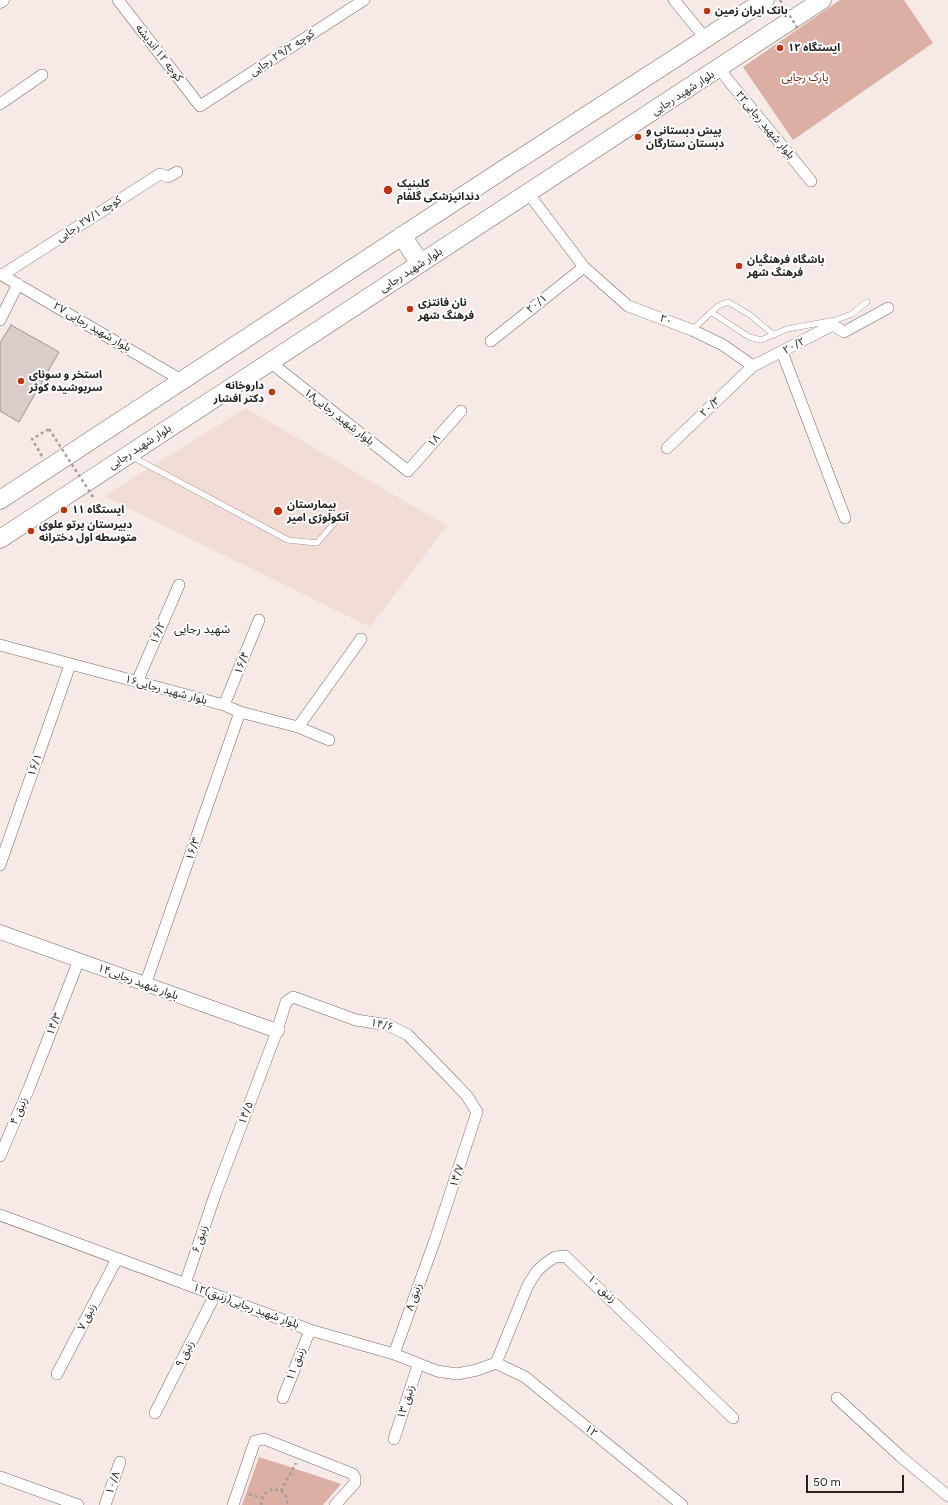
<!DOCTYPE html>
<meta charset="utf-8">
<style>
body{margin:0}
#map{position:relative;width:948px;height:1505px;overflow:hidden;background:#f7e9e5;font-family:Figtree,sans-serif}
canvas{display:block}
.scale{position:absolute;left:806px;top:1475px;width:98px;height:18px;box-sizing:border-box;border:2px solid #24201e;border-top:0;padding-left:5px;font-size:12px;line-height:14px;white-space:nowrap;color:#24201e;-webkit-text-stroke:3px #fff;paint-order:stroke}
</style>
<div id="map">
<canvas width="948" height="1505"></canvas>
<div class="scale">50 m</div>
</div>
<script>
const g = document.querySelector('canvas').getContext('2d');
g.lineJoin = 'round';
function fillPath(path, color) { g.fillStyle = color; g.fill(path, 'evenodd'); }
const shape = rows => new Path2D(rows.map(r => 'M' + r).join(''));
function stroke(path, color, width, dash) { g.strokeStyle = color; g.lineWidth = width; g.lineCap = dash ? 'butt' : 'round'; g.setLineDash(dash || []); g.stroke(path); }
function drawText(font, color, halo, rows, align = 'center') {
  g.font = font + ' Figtree,"Noto Sans Arabic",sans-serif'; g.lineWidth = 4; g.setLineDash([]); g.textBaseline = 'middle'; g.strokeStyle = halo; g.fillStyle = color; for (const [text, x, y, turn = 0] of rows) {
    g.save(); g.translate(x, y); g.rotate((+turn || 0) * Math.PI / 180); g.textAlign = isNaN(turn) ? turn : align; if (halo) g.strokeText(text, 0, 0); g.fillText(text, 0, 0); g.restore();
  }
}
fillPath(shape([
 [246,408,447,526,370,627,104,496]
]), '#f2dcd6');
fillPath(shape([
 [840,0,904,0,933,43,793,140,743,67],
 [259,1457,293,1468,341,1484,323,1505,242,1505]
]), '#dcafa4');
const building = shape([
 [11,325,59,352,19,422,0,411,0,343,11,325]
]);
fillPath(building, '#daccc9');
stroke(building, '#a09490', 1);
const service = shape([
 [711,312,749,337,761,340,787,329,836,320,852,314,867,302],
 [692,330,718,306,728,302,750,315,774,335],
 [131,456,288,540,317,543,335,522]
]);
const minor = shape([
 [118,0,200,106,364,0],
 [674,0,706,39],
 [719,69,811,181],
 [0,104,42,75],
 [528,193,584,267,628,306,692,330,723,345,753,366],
 [0,274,183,381],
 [2,275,160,174,168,177,177,172],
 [0,320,18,284],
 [491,341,584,267],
 [782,352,845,518],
 [270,362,408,471,461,411],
 [667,448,753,366,833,325,844,332,888,308],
 [0,645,224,705,240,712,298,727,329,740],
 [137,682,179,585],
 [224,705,259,620],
 [298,727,361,639],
 [0,865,70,665],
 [145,985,240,712],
 [0,1156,29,1088,79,960],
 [0,1215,310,1330,394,1354,437,1371,457,1374,477,1370,496,1363],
 [185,1284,215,1195,277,1031,286,1002,293,997,356,1020,388,1025,408,1035,450,1078,467,1096,477,1112,435,1240,394,1354],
 [496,1363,528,1285,537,1271,546,1263,555,1257,565,1256,733,1418],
 [496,1363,525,1377,682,1505],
 [57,1374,117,1259],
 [283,1398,310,1330],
 [837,1398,900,1456,948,1496],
 [155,1413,215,1295],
 [394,1439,418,1365],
 [0,1477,78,1505],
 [105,1505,120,1462],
 [233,1505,255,1441,264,1439,353,1474,355,1478,355,1483,335,1505]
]);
const tertiary = shape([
 [0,1,2,0],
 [0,932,277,1031]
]);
const primary = shape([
 [0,500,501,171,765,0],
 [0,539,822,0]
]);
const trunk = shape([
 [402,236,420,263]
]);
stroke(service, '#746965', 6);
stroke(minor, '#746965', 12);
stroke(tertiary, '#746965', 15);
stroke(primary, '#746965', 19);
stroke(trunk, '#746965', 20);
stroke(shape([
 [42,456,32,439,49,429],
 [281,1491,296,1463],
 [249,1494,262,1498],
 [261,1505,264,1494,272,1489,281,1491,285,1494,288,1505]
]), '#a89e9b', 2.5, [3, 3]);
stroke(service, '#fff', 5.5);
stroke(minor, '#fff', 11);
stroke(tertiary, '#fff', 14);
stroke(primary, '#fff', 18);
stroke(trunk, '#fff', 19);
stroke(shape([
 [780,0,798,29],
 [49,429,93,497]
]), '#a89e9b', 2.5, [3, 3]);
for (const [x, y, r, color] of [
 [707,11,4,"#be340f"],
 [780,48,4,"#be340f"],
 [638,137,4,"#be340f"],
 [388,190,5,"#be340f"],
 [739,266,4,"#be340f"],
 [410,309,4,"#be340f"],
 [21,381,4,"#be340f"],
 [272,392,4,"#be340f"],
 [64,510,4,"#be340f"],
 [278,511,5,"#be340f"],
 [31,531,4,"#be340f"]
]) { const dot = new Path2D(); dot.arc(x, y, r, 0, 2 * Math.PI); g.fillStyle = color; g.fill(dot); stroke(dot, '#fff', 1.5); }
drawText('bold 11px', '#24201e', '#fff', [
 ["بانک ایران زمین",715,11],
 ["ایستگاه ۱۲",788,48],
 ["پیش دبستانی و",646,131],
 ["دبستان ستارگان",646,144],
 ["کلینیک",397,184],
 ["دندانپزشکی گلفام",397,197],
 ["باشگاه فرهنگیان",747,260],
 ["فرهنگ شهر",747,273],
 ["نان فانتزی",418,303],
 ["فرهنگ شهر",418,316],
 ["استخر و سونای",29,375],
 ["سرپوشیده کوثر",29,388],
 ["داروخانه",264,386,"right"],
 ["دکتر افشار",264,399,"right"],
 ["بیمارستان",287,505],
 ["آنکولوژی امیر",287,518],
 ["ایستگاه ۱۱",72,510],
 ["دبیرستان پرتو علوی",39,525],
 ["متوسطه اول دخترانه",39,538]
], 'left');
drawText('11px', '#24201e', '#fff', [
 ["کوچه ۱۲ اندیشه",159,53,52],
 ["کوچه ۲۹/۲ رجایی",282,53,-33],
 ["بلوار شهید رجایی",683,93,-33],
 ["بلوار شهید رجایی۲۲",765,125,50],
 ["کوچه ۲۷/۱ رجایی",89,219,-33],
 ["بلوار شهید رجایی",411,270,-33],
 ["۲۰/۱",537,304,-39],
 ["۲۰",666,320,21],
 ["۲۷ بلوار شهید رجایی",92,327,30],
 ["۲۰/۲",794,346,-28],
 ["۲۰/۳",710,407,-44],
 ["بلوار شهید رجایی۱۸",339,417,38],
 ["۱۸",434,441,-49],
 ["بلوار شهید رجایی",140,447,-33],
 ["۱۶/۲",158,633,-67],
 ["۱۶/۴",242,663,-68],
 ["بلوار شهید رجایی۱۶",166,690,15],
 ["۱۶/۱",35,765,-71],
 ["۱۶/۳",193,849,-71],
 ["بلوار شهید رجایی۱۴",138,982,20],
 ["۱۴/۳",54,1024,-69],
 ["۱۴/۶",382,1025,12],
 ["زنبق ۴",19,1111,-67],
 ["۱۴/۵",246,1113,-69],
 ["۱۴/۷",457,1176,-71],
 ["زنبق ۶",200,1239,-71],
 ["زنبق ۱۰",602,1289,44],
 ["زنبق ۸",414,1297,-70],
 ["۱۲بلوار شهید رجایی(زنبق)",246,1306,20],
 ["زنبق ۷",87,1317,-63],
 ["زنبق ۹",185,1354,-63],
 ["زنبق ۱۱",296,1364,-68],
 ["زنبق ۱۳",406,1402,-72],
 ["۱۲",591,1431,39],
 ["۱۰/۸",113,1483,-71]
]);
drawText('11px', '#77220d', '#fff', [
 ["پارک رجایی",805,78]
]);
drawText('12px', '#24201e', '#fff', [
 ["شهید رجایی",202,629]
]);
</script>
